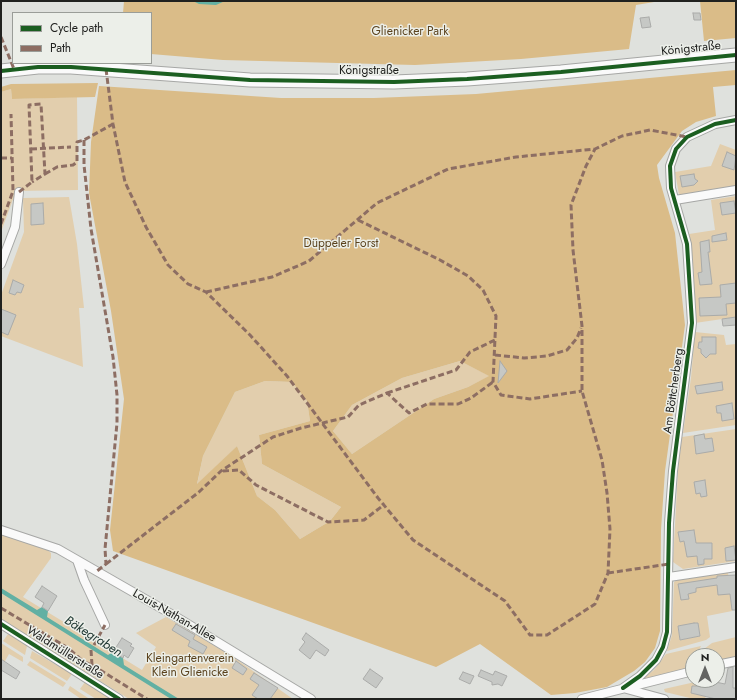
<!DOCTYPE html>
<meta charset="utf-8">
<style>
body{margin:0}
#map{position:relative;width:737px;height:700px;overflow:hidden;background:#dfe1dd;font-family:Jost,sans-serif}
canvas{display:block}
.frame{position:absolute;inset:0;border:2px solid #20211f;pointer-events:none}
.legend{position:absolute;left:12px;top:12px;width:140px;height:52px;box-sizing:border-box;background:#ecefe9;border:1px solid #9a9d98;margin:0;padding:5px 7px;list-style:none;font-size:12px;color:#20211f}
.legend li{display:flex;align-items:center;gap:8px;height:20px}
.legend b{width:20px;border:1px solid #9a9d98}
.north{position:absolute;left:685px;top:648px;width:40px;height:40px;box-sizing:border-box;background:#ecefe9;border:1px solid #9a9d98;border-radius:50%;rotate:0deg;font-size:11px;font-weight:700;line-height:16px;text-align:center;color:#20211f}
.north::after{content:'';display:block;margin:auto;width:14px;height:18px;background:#636462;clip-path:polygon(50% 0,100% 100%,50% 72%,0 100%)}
</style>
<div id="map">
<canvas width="737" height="700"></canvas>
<div class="frame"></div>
<ul class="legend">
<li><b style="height:5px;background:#1b5e20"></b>Cycle path</li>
<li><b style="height:5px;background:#8d6e63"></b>Path</li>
</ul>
<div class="north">N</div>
</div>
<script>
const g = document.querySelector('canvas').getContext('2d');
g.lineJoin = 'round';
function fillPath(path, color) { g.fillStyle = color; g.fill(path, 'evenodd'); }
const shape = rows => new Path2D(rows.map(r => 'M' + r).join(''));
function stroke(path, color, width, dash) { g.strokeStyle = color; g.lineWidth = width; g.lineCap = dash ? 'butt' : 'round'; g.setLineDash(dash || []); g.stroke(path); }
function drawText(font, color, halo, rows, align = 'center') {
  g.font = font + ' Jost,sans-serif'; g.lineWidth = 3; g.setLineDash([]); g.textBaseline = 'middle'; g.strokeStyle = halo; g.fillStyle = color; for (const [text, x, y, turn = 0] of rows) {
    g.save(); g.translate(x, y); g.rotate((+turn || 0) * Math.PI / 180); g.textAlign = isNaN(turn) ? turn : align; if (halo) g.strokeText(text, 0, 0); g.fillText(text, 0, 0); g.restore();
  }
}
fillPath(shape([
 [11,89,12,99,77,97,78,190,16,191,1,232,1,92],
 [720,144,736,150,736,187,679,195,675,172,711,166],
 [736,196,736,317,695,323,693,264,689,234,715,230,711,200],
 [69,197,77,244,84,308,79,308,83,367,1,336,1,295,24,232,23,198],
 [695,332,724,335,726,345,736,344,736,425,683,433,691,378],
 [460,361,490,376,468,387,434,399,352,454,333,431,352,405,402,378],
 [265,381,292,382,307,401,310,421,259,435,262,464,341,507,330,521,300,539,275,510,257,496,237,446,197,485,203,456,235,392],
 [736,429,736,561,683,569,673,562,678,470,682,437],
 [1,534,45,548,51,553,51,558,23,597,142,670,156,647,136,633,166,617,233,657,293,699,129,699,1,619],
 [728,572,732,611,707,616,710,637,706,640,667,651,672,635,674,582,677,580],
 [698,623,700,636,680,640,678,626],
 [8,634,27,646,25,655,3,641],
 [736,637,736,658,717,662,717,656,703,656,704,649,712,643],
 [1,643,23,657,23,662,9,654,1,668],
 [701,646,696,656,693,656,693,668,641,680,654,670,666,654],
 [32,651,72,674,67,681,30,658],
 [30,661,66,683,63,687,27,665],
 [704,680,710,680,705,699,694,699,665,692,664,689],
 [85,682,112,699,96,699,80,689],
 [70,686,88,698,87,699,81,699,68,690]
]), '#e2cead');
fillPath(shape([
 [124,1,660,1,636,5,629,49,521,59,415,65,223,60,151,54,151,13,123,13],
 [700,1,736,1,736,38,704,41],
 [736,70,736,85,713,87,716,116,696,122,682,131,657,165,659,178,675,233,685,325,665,471,661,530,660,631,655,648,645,662,634,671,607,687,575,693,551,695,480,644,436,667,113,551,110,530,124,399,111,311,89,193,91,142,99,86,281,98,374,98,476,94],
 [460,361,489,376,468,387,434,399,352,454,333,431,352,405,402,378],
 [265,381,292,382,307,401,310,421,259,435,262,464,341,507,330,521,300,539,275,510,257,496,237,446,197,484,203,456,235,392],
 [98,83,95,97,12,99,11,89,1,92,1,87,11,84]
]), '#dabc88');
fillPath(shape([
 [193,1,225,1,216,5,199,4],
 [1,588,37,610,42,607,48,611,47,617,108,655,113,652,123,658,124,665,179,699,171,699,1,593]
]), '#62b0a3');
const building = shape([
 [693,13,700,13,701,20,694,20,693,13],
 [649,17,651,27,642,28,640,18,649,17],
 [727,152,736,156,734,170,722,166,727,152],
 [694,174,695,179,698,181,694,185,682,187,680,176,694,174],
 [734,201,736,213,722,215,720,203,734,201],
 [43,203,44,224,31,225,31,204,43,203],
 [726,233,727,240,712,242,712,236,726,233],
 [709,240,710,252,708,252,712,284,700,285,698,273,702,272,700,242,709,240],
 [13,280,24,285,21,293,17,292,15,295,9,293,13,280],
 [736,283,736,303,726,304,727,315,700,316,699,298,721,297,720,285,736,283],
 [1,309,16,315,8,335,1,332,1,309],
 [736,317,736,325,723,326,722,319,736,317],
 [702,337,716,337,716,354,710,354,706,358,701,353,701,349,698,348,699,342,702,342,702,337],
 [500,361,507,371,498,383,500,361],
 [722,382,723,390,697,394,695,386,722,382],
 [732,403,734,419,722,421,721,413,717,413,716,406,732,403],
 [704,434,705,439,712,438,714,451,696,454,694,436,704,434],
 [705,480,707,496,701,497,700,493,696,494,694,482,705,480],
 [694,530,696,543,712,543,712,559,704,559,704,564,698,565,697,556,687,557,684,541,680,542,678,532,694,530],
 [734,546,736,560,726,561,725,548,734,546],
 [736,575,736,610,732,610,730,594,718,595,717,585,696,588,696,592,688,594,689,599,681,600,678,584,717,578,717,576,736,575],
 [42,586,57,596,48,611,42,607,44,603,35,597,42,586],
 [694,623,698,623,700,636,680,640,678,626,694,623],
 [176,624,195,635,193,639,207,647,203,654,188,646,190,641,172,630,176,624],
 [306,633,329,650,325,656,316,650,310,659,299,650,305,642,302,639,306,633],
 [122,638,132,644,130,646,134,648,128,658,124,655,123,658,113,652,122,638],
 [1,659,20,672,16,679,1,670,1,659],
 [236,661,247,669,243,675,232,668,236,661],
 [733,667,733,688,736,688,736,699,716,699,691,693,692,686,701,686,701,682,705,683,706,680,725,684,728,668,733,667],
 [370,669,383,678,376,688,363,679,370,669],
 [481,670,493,675,495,671,507,676,502,686,498,684,492,685,492,682,478,676,481,670],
 [463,672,474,676,470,684,459,679,463,672],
 [254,673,278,688,270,699,258,699,252,695,259,685,250,679,254,673]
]);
fillPath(building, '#c6c8c5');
stroke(building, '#aaaba9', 1);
const minor = shape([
 [675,200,736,190],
 [1,264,15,227,19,192],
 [1,530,58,549,173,615,311,699],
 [77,560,84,580,105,625],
 [669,577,736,567],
 [1,624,119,699],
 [717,665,736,661],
 [623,688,640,676,656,660,663,647,667,632,669,523,673,471,692,323,687,244,671,188,670,166,676,149,687,137,715,124,736,120],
 [623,688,664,699],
 [582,699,693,671]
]);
const primary = shape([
 [1,71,38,67,71,67,250,80,394,82,467,79,561,72,736,55]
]);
stroke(minor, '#a6a7a5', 10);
stroke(primary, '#a6a7a5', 15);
stroke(minor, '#fafafa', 8);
stroke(primary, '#fafafa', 13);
stroke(shape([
 [1,37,14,69],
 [106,69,113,124,125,182,146,227,168,265,188,284,206,292,250,335,287,376,378,498,413,540,505,601,530,635,547,635,595,604,608,573,610,529,607,493,602,460,582,391,582,326,573,250,571,205,586,166,595,149],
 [84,140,84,165,91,229,113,357,117,395,117,423,105,549,106,564,97,571],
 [31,149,71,147],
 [1,158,12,158],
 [45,174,57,167,73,165,77,162,77,142,84,140,113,124],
 [19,192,32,182,29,105,41,104,45,174,32,182],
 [358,220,440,260,468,276,483,290,496,316,493,382,501,395,530,399,582,391],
 [1,224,13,191,11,114],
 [206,292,272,277,309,261,377,203,448,169,516,157,595,149,622,136,650,130,687,137],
 [495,355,524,358,547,356,567,350,577,338,581,328],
 [387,393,456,370,470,352,495,340],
 [223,471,239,470,256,485,328,522,364,520,385,504],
 [106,564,199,492,221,471,273,437,301,428,348,417,359,405,387,393,409,413,427,404,458,404,471,398,493,382],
 [608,573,669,564],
 [1,608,68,648,84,662,92,665,147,699],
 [94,645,105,625],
 [91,650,92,665]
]), '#8d6e63', 3, [6, 3]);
stroke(shape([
 [1,71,38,67,71,67,250,80,394,82,467,79,561,72,736,55],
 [1,624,119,699],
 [623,688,640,676,656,660,663,647,667,632,669,523,673,471,692,323,687,244,671,188,670,166,676,149,687,137,715,124,736,120]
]), '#1b5e20', 4);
drawText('12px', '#5b431e', '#ecefe9', [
 ["Glienicker Park",410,32],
 ["Düppeler Forst",341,244],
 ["Kleingartenverein",190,659],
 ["Klein Glienicke",190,673]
]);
drawText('12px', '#20211f', '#ecefe9', [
 ["Königstraße",691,49,-6],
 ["Königstraße",369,71],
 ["Am Böttcherberg",674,391,-82],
 ["Louis-Nathan-Allee",174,616,30],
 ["Waldmüllerstraße",65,653,32]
]);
drawText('italic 13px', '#213934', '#ecefe9', [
 ["Bäkegraben",93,637,32]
]);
</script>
